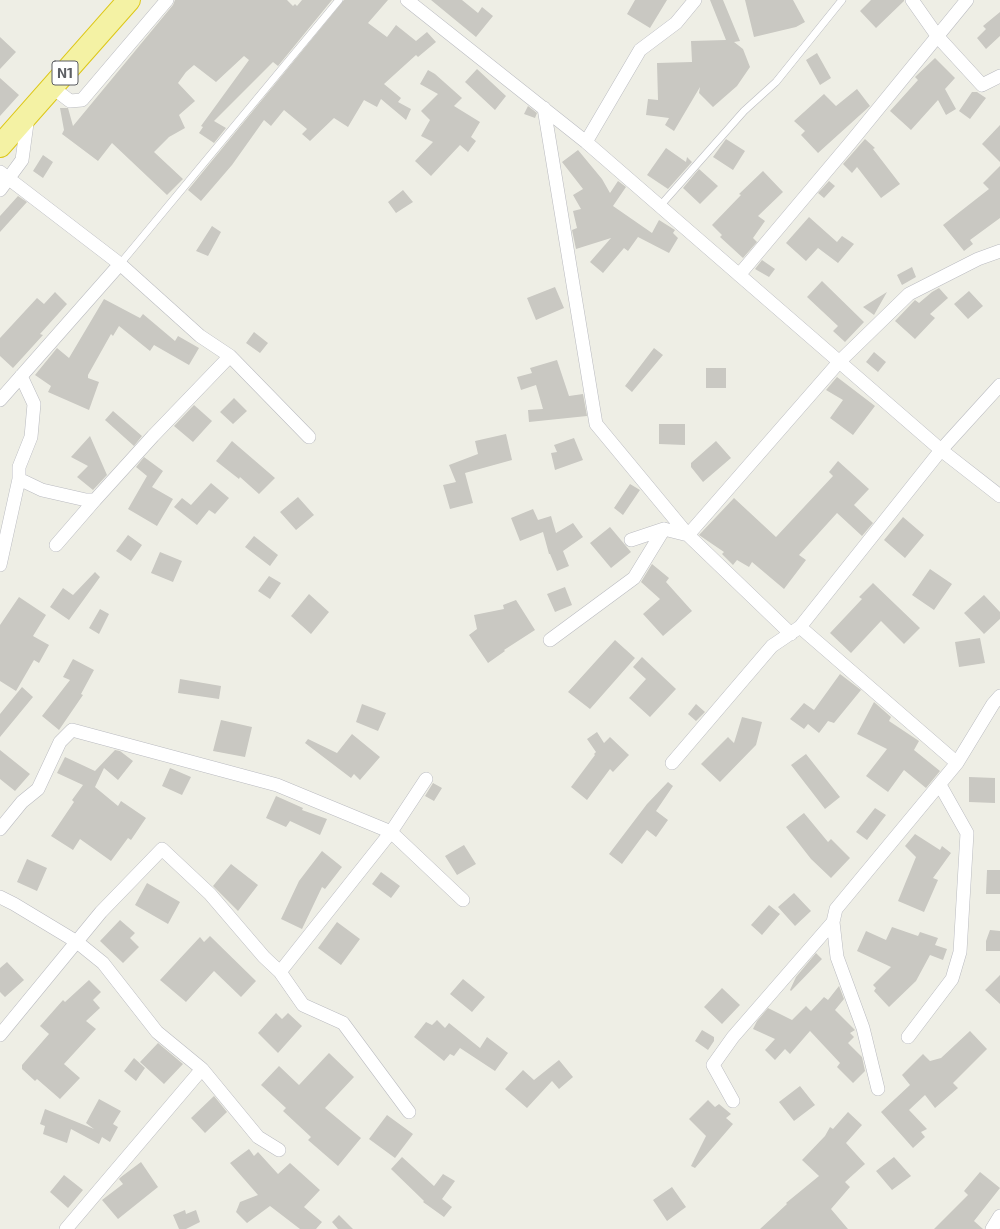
<!DOCTYPE html>
<style>
body{margin:0}
canvas{display:block;background:#eeeee5}
</style>
<canvas width="1000" height="1229"></canvas>
<script>
const g = document.querySelector('canvas').getContext('2d');
g.lineJoin = 'round';
function fillPath(path, color) { g.fillStyle = color; g.fill(path, 'evenodd'); }
const shape = rows => new Path2D(rows.map(r => 'M' + r).join(''));
function stroke(path, color, width, dash) { g.strokeStyle = color; g.lineWidth = width; g.lineCap = dash ? 'butt' : 'round'; g.setLineDash(dash || []); g.stroke(path); }
function drawText(font, color, halo, rows, align = 'center') {
  g.font = font + ' "Exo 2",sans-serif'; g.lineWidth = 4; g.setLineDash([]); g.textBaseline = 'middle'; g.strokeStyle = halo; g.fillStyle = color; for (const [text, x, y, turn = 0] of rows) {
    g.save(); g.translate(x, y); g.rotate((+turn || 0) * Math.PI / 180); g.textAlign = isNaN(turn) ? turn : align; if (halo) g.strokeText(text, 0, 0); g.fillText(text, 0, 0); g.restore();
  }
}
fillPath(shape([
 [175,0,287,0,293,6,295,4,297,6,302,0,332,0,278,66,273,62,214,121,226,128,214,143,199,133,203,127,201,126,249,60,244,56,216,82,194,65,186,72,178,83,195,101,179,115,185,128,169,137,154,152,183,179,167,195,112,143,98,161,62,134,64,130,60,108,68,108,73,126,173,5],
 [344,0,388,0,368,23,387,37,396,25,416,41,427,32,436,42,418,57,416,55,384,84,401,98,398,102,411,109,406,120,381,99,377,107,364,100,348,127,334,118,310,141,302,134,307,129,284,110,271,126,264,120,232,165,201,201,188,190],
 [431,0,462,0,478,13,482,7,493,16,476,37],
 [635,0,667,0,650,28,627,14],
 [710,0,723,0,740,41,734,42,743,49,750,67,737,86,713,107,699,93,700,87,674,131,665,125,669,118,646,115,648,99,658,100,657,63,692,62,691,41,726,40],
 [745,0,793,0,805,22,796,27,754,37],
 [871,0,904,0,904,1,876,28,860,11],
 [1000,12,1000,36,986,49,977,38,986,29,983,26],
 [0,37,16,52,0,69],
 [817,53,831,78,820,85,806,60],
 [935,58,955,78,945,89,956,109,946,115,938,100,911,130,890,111,918,80,915,77],
 [477,69,506,96,495,110,465,82],
 [428,70,435,74,462,98,454,106,480,122,471,137,476,141,468,152,460,145,431,176,415,161,433,142,421,136,430,120,421,111,438,94,420,84],
 [0,78,19,95,0,116],
 [857,89,870,106,818,153,801,135,805,131,794,121,824,94,836,106],
 [972,92,977,92,986,98,970,119,959,111],
 [528,106,537,113,535,118,524,114],
 [1000,125,1000,162,982,144],
 [726,139,745,151,733,170,713,157],
 [865,139,875,148,873,149,900,184,881,198,857,167,852,173,843,164],
 [666,148,686,162,687,157,692,162,668,189,647,175],
 [578,150,602,179,610,193,618,181,626,187,613,206,652,233,659,220,675,230,673,233,678,238,669,253,638,237,628,251,624,248,603,273,590,262,611,238,576,249,572,230,577,228,573,211,581,209,573,195,583,189,562,162],
 [43,155,53,162,43,178,33,171],
 [1000,166,1000,218,970,240,973,244,964,251,943,225,989,189,983,183],
 [699,169,718,186,700,204,683,188],
 [763,171,783,192,758,216,765,221,753,238,757,242,743,258,720,237,722,235,712,225,741,195,739,194],
 [829,181,835,186,824,198,818,193],
 [403,190,413,202,396,213,388,202],
 [18,196,27,202,0,232,0,216],
 [809,217,837,242,842,236,854,244,838,263,818,248,806,261,786,243],
 [212,226,221,232,208,256,196,251],
 [762,260,775,269,769,277,755,269],
 [912,267,916,277,902,285,897,275],
 [822,281,864,322,845,342,833,331,838,326,807,297],
 [555,287,564,308,536,320,527,298],
 [939,288,948,298,930,314,935,318,915,339,895,321,915,300,919,303,932,292],
 [969,291,983,306,968,319,954,304],
 [55,292,67,304,40,334,43,335,13,368,0,356,0,338,37,298,44,304],
 [887,292,874,315,863,307],
 [104,299,140,318,143,314,175,341,178,336,199,348,189,365,154,345,150,351,119,326,113,336,111,334,88,375,88,378,99,382,89,410,48,392,51,386,35,375,57,348,69,358],
 [254,332,268,343,260,353,246,343],
 [654,348,663,355,632,392,625,386],
 [874,352,886,362,878,372,866,362],
 [557,360,569,396,583,394,587,416,529,422,528,410,543,409,536,385,521,390,517,377,532,373,530,368],
 [706,368,726,368,726,388,706,388],
 [837,377,875,406,853,435,830,418,843,400,826,390],
 [234,398,247,411,233,424,220,412],
 [194,405,212,421,193,442,174,426],
 [113,411,142,436,134,446,105,420],
 [659,424,685,424,685,445,659,444],
 [506,434,512,460,465,473,473,503,450,509,443,485,456,482,449,465,478,454,475,441],
 [90,436,107,475,93,490,77,477,88,466,71,457],
 [574,438,583,460,555,470,551,453,557,452,554,445],
 [232,441,275,478,259,494,240,477,239,479,216,461],
 [716,441,731,458,703,482,691,467,691,463],
 [144,457,163,471,152,487,173,499,157,526,128,509,147,476,136,467],
 [838,461,869,489,854,505,873,523,862,536,837,513,799,555,806,560,784,589,752,562,749,567,737,560,733,565,722,554,724,552,699,535,734,498,776,537,833,476,829,472],
 [211,483,229,498,215,514,209,510,197,525,174,507,182,498,191,505],
 [630,484,640,490,623,515,614,508],
 [298,497,314,515,296,530,280,512],
 [533,509,538,520,551,516,556,533,573,523,583,537,563,551,569,566,557,571,550,554,549,554,543,532,520,541,511,518],
 [903,517,924,535,905,558,884,540],
 [610,527,631,552,611,568,590,543],
 [128,535,142,545,131,561,116,551],
 [254,536,278,555,270,566,245,547],
 [160,552,182,561,173,582,151,573],
 [652,564,669,578,666,582,692,611,663,636,643,614,660,599,641,582],
 [930,569,952,584,934,610,912,595],
 [95,572,100,577,69,620,50,607,63,588,73,595],
 [269,576,281,583,270,599,258,591],
 [873,583,920,628,904,644,881,621,851,653,830,633,862,599,859,597],
 [565,587,572,605,555,612,547,594],
 [309,594,329,612,311,634,291,616],
 [984,595,1000,612,1000,619,984,634,964,613],
 [19,597,46,615,33,636,49,645,39,663,34,660,16,691,0,681,0,625],
 [516,600,535,630,504,650,505,651,488,663,469,635,477,629,474,615,504,609,503,605],
 [100,609,109,614,99,634,89,628],
 [980,638,985,663,959,667,955,642],
 [615,640,635,658,590,709,568,692],
 [642,657,676,689,650,717,629,698,646,679,633,667],
 [73,659,94,670,81,694,83,695,59,730,42,716,70,680,63,677],
 [840,674,861,690,834,723,828,721,819,733,808,724,804,729,790,719,804,703,814,710],
 [180,679,221,686,219,699,178,693],
 [22,687,33,697,0,737,0,714],
 [874,702,891,717,889,721,919,741,914,750,940,771,926,788,904,770,888,792,866,776,887,749,857,734],
 [362,704,386,713,378,731,356,722],
 [696,704,705,712,696,721,688,714],
 [742,717,762,722,756,745,720,782,701,764,728,737,734,743],
 [221,720,252,727,245,757,213,751],
 [597,732,604,743,610,737,629,755,613,772,610,769,587,800,571,787,595,755,594,754,596,752,587,739],
 [352,734,380,757,360,780,354,774,351,778,305,743,308,739,337,753],
 [0,750,30,774,15,791,0,779],
 [115,750,120,751,133,761,118,780,104,768,95,787,118,806,121,801,146,818,131,840,128,838,111,861,80,839,73,850,51,836,74,802,72,800,83,785,57,773,65,757,95,771],
 [806,754,840,797,825,809,791,765],
 [170,768,191,777,182,795,162,786],
 [969,777,995,778,995,803,969,802],
 [668,782,673,786,656,811,668,820,656,837,647,830,622,864,609,854,647,804],
 [433,783,442,788,434,801,425,796],
 [276,796,303,808,302,810,327,819,320,835,290,821,286,827,266,818],
 [875,808,886,815,867,840,856,832],
 [804,813,828,842,831,839,850,858,831,878,811,859,786,827],
 [915,834,940,850,942,846,951,853,933,878,938,880,924,912,898,901,916,857,905,846],
 [464,845,476,864,457,875,445,856],
 [322,851,342,867,325,889,322,887,302,929,281,919,299,881],
 [27,859,47,868,37,891,17,882],
 [231,864,258,885,238,911,213,886],
 [987,870,1000,870,1000,894,986,894],
 [381,872,400,886,391,898,372,884],
 [147,883,180,902,168,924,135,905],
 [794,893,811,911,795,926,778,907],
 [769,905,780,914,762,935,751,925],
 [120,920,135,933,130,938,139,947,123,963,100,941],
 [337,922,360,939,341,965,318,948],
 [892,927,918,936,920,932,938,938,935,945,947,949,943,960,930,955,916,981,889,1007,874,991,876,988,873,985,891,967,857,951,866,931,886,940],
 [990,930,1000,931,1000,951,986,951,986,941],
 [210,936,256,981,241,997,214,971,186,1002,160,980,200,937,204,942],
 [816,953,822,959,791,991,790,990,796,977],
 [7,962,24,980,5,997,0,992,0,968],
 [1000,975,1000,1004,985,990],
 [463,979,485,997,472,1012,450,994],
 [89,980,101,992,93,1000,100,1008,86,1021,96,1029,64,1064,80,1078,60,1099,37,1079,35,1081,22,1069,22,1065,49,1034,40,1026,63,1000,65,1002],
 [839,986,844,999,835,1010,855,1030,850,1033,854,1037,848,1043,862,1057,865,1071,853,1083,837,1067,840,1063,810,1031,790,1054,785,1049,775,1060,765,1050,775,1039,753,1029,757,1021,768,1008,792,1020,806,1006,811,1011,824,997,828,1000],
 [722,988,740,1005,722,1024,704,1007],
 [276,1013,282,1019,288,1013,302,1026,278,1053,258,1033],
 [437,1020,445,1028,449,1023,480,1048,487,1037,508,1053,495,1071,460,1048,454,1056,450,1054,444,1061,414,1037,426,1022,432,1025],
 [702,1030,714,1037,714,1041,708,1050,695,1041],
 [970,1031,987,1049,953,1083,958,1088,935,1108,925,1095,909,1110,927,1129,921,1132,925,1137,913,1148,881,1112,910,1085,902,1075,923,1054,930,1061,941,1058],
 [158,1043,183,1064,164,1084,140,1062],
 [329,1053,354,1077,325,1108,361,1138,338,1166,308,1140,311,1137,283,1111,286,1108,261,1085,279,1066,299,1085],
 [134,1058,145,1068,136,1081,124,1071],
 [559,1060,573,1077,559,1089,552,1081,527,1108,505,1089,523,1070,534,1080],
 [800,1086,815,1105,794,1121,779,1102],
 [214,1096,227,1112,205,1133,191,1118],
 [99,1099,121,1111,113,1124,118,1127,110,1142,102,1137,99,1144,71,1129,67,1143,43,1134,45,1126,40,1124,45,1109,94,1129,86,1123],
 [708,1100,715,1107,719,1104,731,1114,726,1118,733,1124,695,1168,691,1166,706,1136,689,1119],
 [848,1112,862,1125,846,1143,865,1164,845,1182,850,1187,831,1209,848,1229,760,1229,787,1204,786,1203,819,1176,802,1160,825,1136,830,1127,833,1129],
 [387,1115,413,1134,395,1158,369,1139],
 [249,1149,254,1156,258,1152,278,1174,290,1163,320,1190,304,1207,322,1222,316,1229,300,1229,270,1206,247,1223,236,1212,240,1202,258,1195,230,1163],
 [402,1157,434,1186,443,1174,455,1181,442,1199,452,1207,444,1217,423,1202,424,1201,391,1169],
 [894,1157,911,1176,892,1190,876,1171],
 [141,1162,158,1187,118,1219,102,1200,123,1184,119,1179,121,1177],
 [980,1172,1000,1188,974,1221,983,1229,934,1229,968,1195,964,1191],
 [64,1175,83,1190,68,1208,50,1192],
 [672,1187,686,1207,667,1221,653,1200],
 [185,1210,186,1214,196,1210,200,1222,186,1229,179,1229,173,1215],
 [339,1215,353,1229,338,1229,332,1222]
]), '#c9c8c2');
const service = shape([
 [660,206,744,111,776,82,842,0],
 [120,264,339,0]
]);
const minor = shape([
 [407,0,586,142,941,450,1000,496],
 [912,0,938,37,982,85,1000,76],
 [53,88,70,101,82,100,167,0],
 [544,108,596,424,688,535,839,362,909,294,978,259,1000,251],
 [586,142,640,50,676,23,695,0],
 [0,172,120,264,200,336,230,356,153,436,95,500,86,500,42,490,19,479],
 [0,190,22,160,28,116],
 [739,275,851,142,967,0],
 [230,356,309,437],
 [0,400,120,264],
 [631,540,664,529,688,535,791,634],
 [56,545,95,500],
 [0,565,19,479,19,467,31,437,34,404,21,376],
 [800,627,957,763],
 [550,640,634,578,664,529],
 [672,763,772,646,800,627,941,450,1000,385],
 [0,829,22,802,38,789,60,742,72,730,277,785,391,832,463,900],
 [0,897,14,904,77,942,103,963,157,1032,202,1069,258,1137,279,1150],
 [280,972,303,1005,343,1023,409,1112],
 [0,1035,101,912,162,849,210,894,264,957,280,972,391,832,426,779],
 [908,1037,952,979,960,952,967,833,940,785],
 [878,1089,863,1028,837,957,833,922,836,909,957,763,993,704,1000,696],
 [733,1101,713,1065,733,1037,833,922],
 [66,1229,202,1069],
 [992,1229,1000,1216]
]);
const trunk = shape([
 [0,146,129,0]
]);
stroke(service, '#babbc0', 8);
stroke(minor, '#babbc0', 14);
stroke(trunk, '#ddc716', 24);
stroke(service, '#fff', 7);
stroke(minor, '#fff', 13);
stroke(trunk, '#f4f2a4', 22);
for (const [x, y, w] of [
 [65,73,26]
]) { const box = new Path2D(); box.roundRect(x - w / 2, y - 12, w, 24, 3); g.fillStyle = '#fff'; g.fill(box); stroke(box, '#5d5f64', 1); }
drawText('bold 14px', '#5d5f64', null, [
 ["N1",65,73]
]);
</script>
